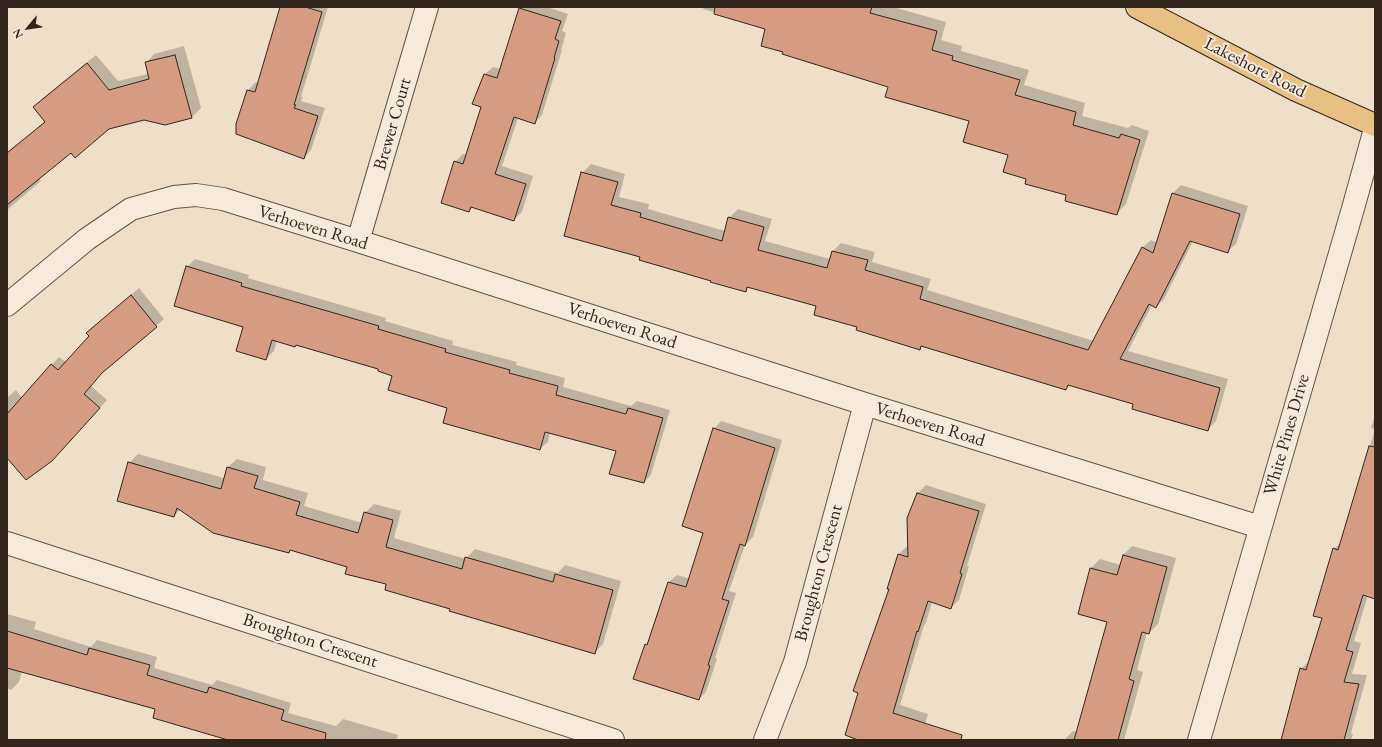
<!DOCTYPE html>
<style>
body{margin:0}
#map{position:relative;width:1382px;height:747px;overflow:hidden;background:#efdfc8;font-family:"EB Garamond",serif}
canvas{display:block}
.frame{position:absolute;inset:0;border:8px solid #32251c;pointer-events:none}
.north{position:absolute;left:8px;top:8px;width:40px;height:40px;-webkit-text-stroke:3px #f5eadb;paint-order:stroke;rotate:241deg;font-size:11px;font-weight:700;line-height:16px;text-align:center;color:#32251c}
.north::after{content:'';display:block;margin:auto;width:14px;height:18px;background:#32251c;clip-path:polygon(50% 0,100% 100%,50% 72%,0 100%)}
</style>
<div id="map">
<canvas width="1382" height="747"></canvas>
<div class="frame"></div>
<div class="north">N</div>
</div>
<script>
const g = document.querySelector('canvas').getContext('2d');
g.lineJoin = 'round';
function fillPath(path, color) { g.fillStyle = color; g.fill(path, 'evenodd'); }
const shape = rows => new Path2D(rows.map(r => 'M' + r).join(''));
function stroke(path, color, width, dash) { g.strokeStyle = color; g.lineWidth = width; g.lineCap = dash ? 'butt' : 'round'; g.setLineDash(dash || []); g.stroke(path); }
function drawText(font, color, halo, rows, align = 'center') {
  g.font = font + ' "EB Garamond",serif'; g.lineWidth = 4; g.setLineDash([]); g.textBaseline = 'middle'; g.strokeStyle = halo; g.fillStyle = color; for (const [text, x, y, turn = 0] of rows) {
    g.save(); g.translate(x, y); g.rotate((+turn || 0) * Math.PI / 180); g.textAlign = isNaN(turn) ? turn : align; if (halo) g.strokeText(text, 0, 0); g.fillText(text, 0, 0); g.restore();
  }
}
fillPath(shape([
 [281,7,328,7,301,97,303,97,301,101,325,108,311,150,304,158,237,124,248,90,256,82,258,83],
 [522,7,547,7,568,14,562,31,566,33,561,50,562,50,542,115,534,123,518,118,502,166,533,176,522,212,514,220,473,207,469,211,455,162,463,154,467,155,482,106,485,74,493,67,501,69],
 [704,7,893,7,946,22,941,40,962,46,961,51,1029,70,1024,85,1085,103,1082,116,1128,128,1132,125,1149,131,1126,204,1116,214,1027,178,1010,154,970,121,889,86,784,51,766,28,703,9],
 [184,46,201,108,192,117,165,124,144,119,109,128,71,152,39,178,41,181,7,210,7,152,46,121,34,107,43,98,96,55,118,81,148,74,146,63,154,54],
 [591,164,625,174,619,197,649,204,648,209,725,231,729,218,738,209,772,219,765,241,830,259,833,251,841,243,875,252,872,262,931,279,927,290,1094,341,1142,248,1151,240,1157,243,1173,193,1181,185,1248,206,1236,244,1227,252,1193,241,1164,299,1156,307,1152,305,1128,351,1228,379,1216,421,1208,430,1134,403,1070,385,1066,389,923,346,920,348,858,326,818,305,749,287,745,291,712,280,641,256,582,173],
 [195,259,249,275,248,278,386,318,385,321,453,341,452,345,517,362,516,365,565,378,563,387,631,406,637,401,670,410,651,475,644,482,617,451,550,432,548,442,540,449,448,407,379,368,297,344,277,340,274,351,266,359,244,326,187,267],
 [139,288,164,319,105,370,90,385,107,400,60,452,7,456,7,398,16,390,22,398,59,357,66,362,90,336,88,333],
 [1375,415,1375,595,1368,595,1354,641,1361,643,1352,674,1367,675,1351,733,1353,734,1351,740,1282,740,1301,669,1309,661,1323,617,1334,549,1342,541,1375,429,1371,428],
 [721,421,782,440,753,537,745,545,729,591,736,593,715,658,717,659,706,692,699,699,646,645,650,640,669,582,677,575,690,579,704,532,714,429],
 [138,454,224,478,227,468,237,459,266,467,263,480,308,493,304,506,362,523,365,513,374,504,401,511,394,538,466,559,475,549,558,573,565,565,621,581,603,644,594,653,451,608,388,584,348,566,291,550,289,552,181,509,174,516,129,463],
 [926,485,986,504,967,566,969,566,959,600,951,608,932,602,926,623,924,625,900,705,928,714,920,740,855,740,899,554,906,547,909,547,908,518,918,493],
 [1132,546,1176,558,1158,624,1149,633,1147,632,1137,670,1143,672,1124,740,1064,740,1073,731,1077,732,1108,621,1091,568,1100,559,1121,565,1123,555],
 [7,614,36,622,34,629,91,647,97,640,157,657,154,668,212,685,217,680,291,703,288,713,336,726,343,719,398,735,397,740,232,740,156,708,22,671,19,682,11,690,7,688]
]), '#0003');
const building = shape([
 [280,7,305,7,322,12,294,105,296,105,294,108,318,116,304,159,236,134,236,124,247,90,255,92,280,7],
 [715,7,872,7,870,13,937,31,932,50,953,56,952,60,1020,80,1015,95,1076,112,1073,125,1119,138,1121,134,1140,140,1117,215,1065,201,1066,195,1025,184,1026,179,1003,172,1008,155,963,142,969,121,885,97,888,87,782,54,783,52,761,46,765,29,714,14,715,7],
 [519,8,561,21,555,39,559,41,554,58,555,58,535,124,514,117,495,174,526,184,514,221,471,207,469,212,441,203,454,161,463,164,481,107,472,104,484,74,497,78,519,8],
 [175,55,192,118,165,125,144,120,109,129,75,158,71,153,7,205,7,153,45,122,33,107,87,63,109,90,149,79,145,62,175,55],
 [581,172,618,182,611,205,641,213,640,217,722,241,728,217,764,227,758,250,827,268,832,251,868,260,865,270,923,287,920,299,1088,350,1142,247,1153,253,1172,193,1240,214,1228,253,1190,241,1156,308,1149,304,1120,359,1220,388,1208,431,1132,409,1133,404,1068,385,1066,390,921,346,920,350,856,330,857,327,814,315,816,306,747,287,746,292,710,282,711,281,639,260,640,257,564,236,581,172],
 [186,266,242,283,241,286,379,326,378,329,446,349,445,352,510,370,509,373,558,386,556,395,626,414,628,408,663,418,644,483,609,474,616,451,545,432,540,450,443,423,447,408,388,390,392,376,378,371,378,369,296,345,295,347,272,340,266,360,236,351,243,327,174,306,186,266],
 [131,295,157,327,102,373,84,394,100,408,52,461,26,480,7,458,7,414,51,364,58,370,89,336,86,333,131,295],
 [713,428,775,448,745,546,740,544,722,599,729,601,708,665,710,666,699,700,633,679,645,644,647,645,668,582,686,587,703,533,682,526,713,428],
 [1369,446,1375,447,1375,599,1363,595,1346,650,1353,652,1344,682,1359,684,1344,740,1281,740,1300,668,1306,670,1322,618,1313,616,1333,548,1338,550,1369,446],
 [128,462,221,489,227,467,258,476,254,488,300,502,296,515,358,533,364,512,393,520,386,547,462,569,465,557,553,582,555,574,613,590,595,654,449,611,450,609,385,590,386,584,345,574,347,567,290,550,289,553,213,533,177,508,174,517,117,501,128,462],
 [917,493,979,511,960,573,962,574,951,609,928,601,918,632,917,631,893,713,962,735,961,740,858,740,845,735,858,693,853,691,889,589,887,589,898,554,908,557,907,518,917,493],
 [1123,555,1167,567,1149,634,1142,632,1129,679,1134,681,1118,740,1074,740,1107,622,1078,614,1090,568,1117,575,1123,555],
 [7,631,87,655,89,648,150,665,147,675,207,693,209,687,284,710,281,720,326,733,325,740,228,740,153,718,155,709,7,668,7,631]
]);
fillPath(building, '#d59c82');
stroke(building, '#32251c', 1);
const street = shape([
 [358,241,427,7],
 [7,305,87,239,131,209,174,197,196,195,223,199,358,241,865,404,1260,527],
 [7,543,613,740],
 [765,740,795,662,865,404],
 [1199,740,1354,205,1375,129]
]);
const primary = shape([
 [1137,7,1296,90,1375,125]
]);
stroke(street, '#615447', 24);
stroke(primary, '#32251c', 24);
stroke(street, '#f5eadb', 22);
stroke(primary, '#e8c084', 22);
drawText('18px', '#32251c', '#f5eadb', [
 ["Lakeshore Road",1255,68,27],
 ["Brewer Court",393,124,-74],
 ["Verhoeven Road",313,228,17],
 ["Verhoeven Road",622,326,18],
 ["Verhoeven Road",930,425,17],
 ["White Pines Drive",1287,435,-74],
 ["Broughton Crescent",819,573,-75],
 ["Broughton Crescent",310,641,18]
]);
</script>
